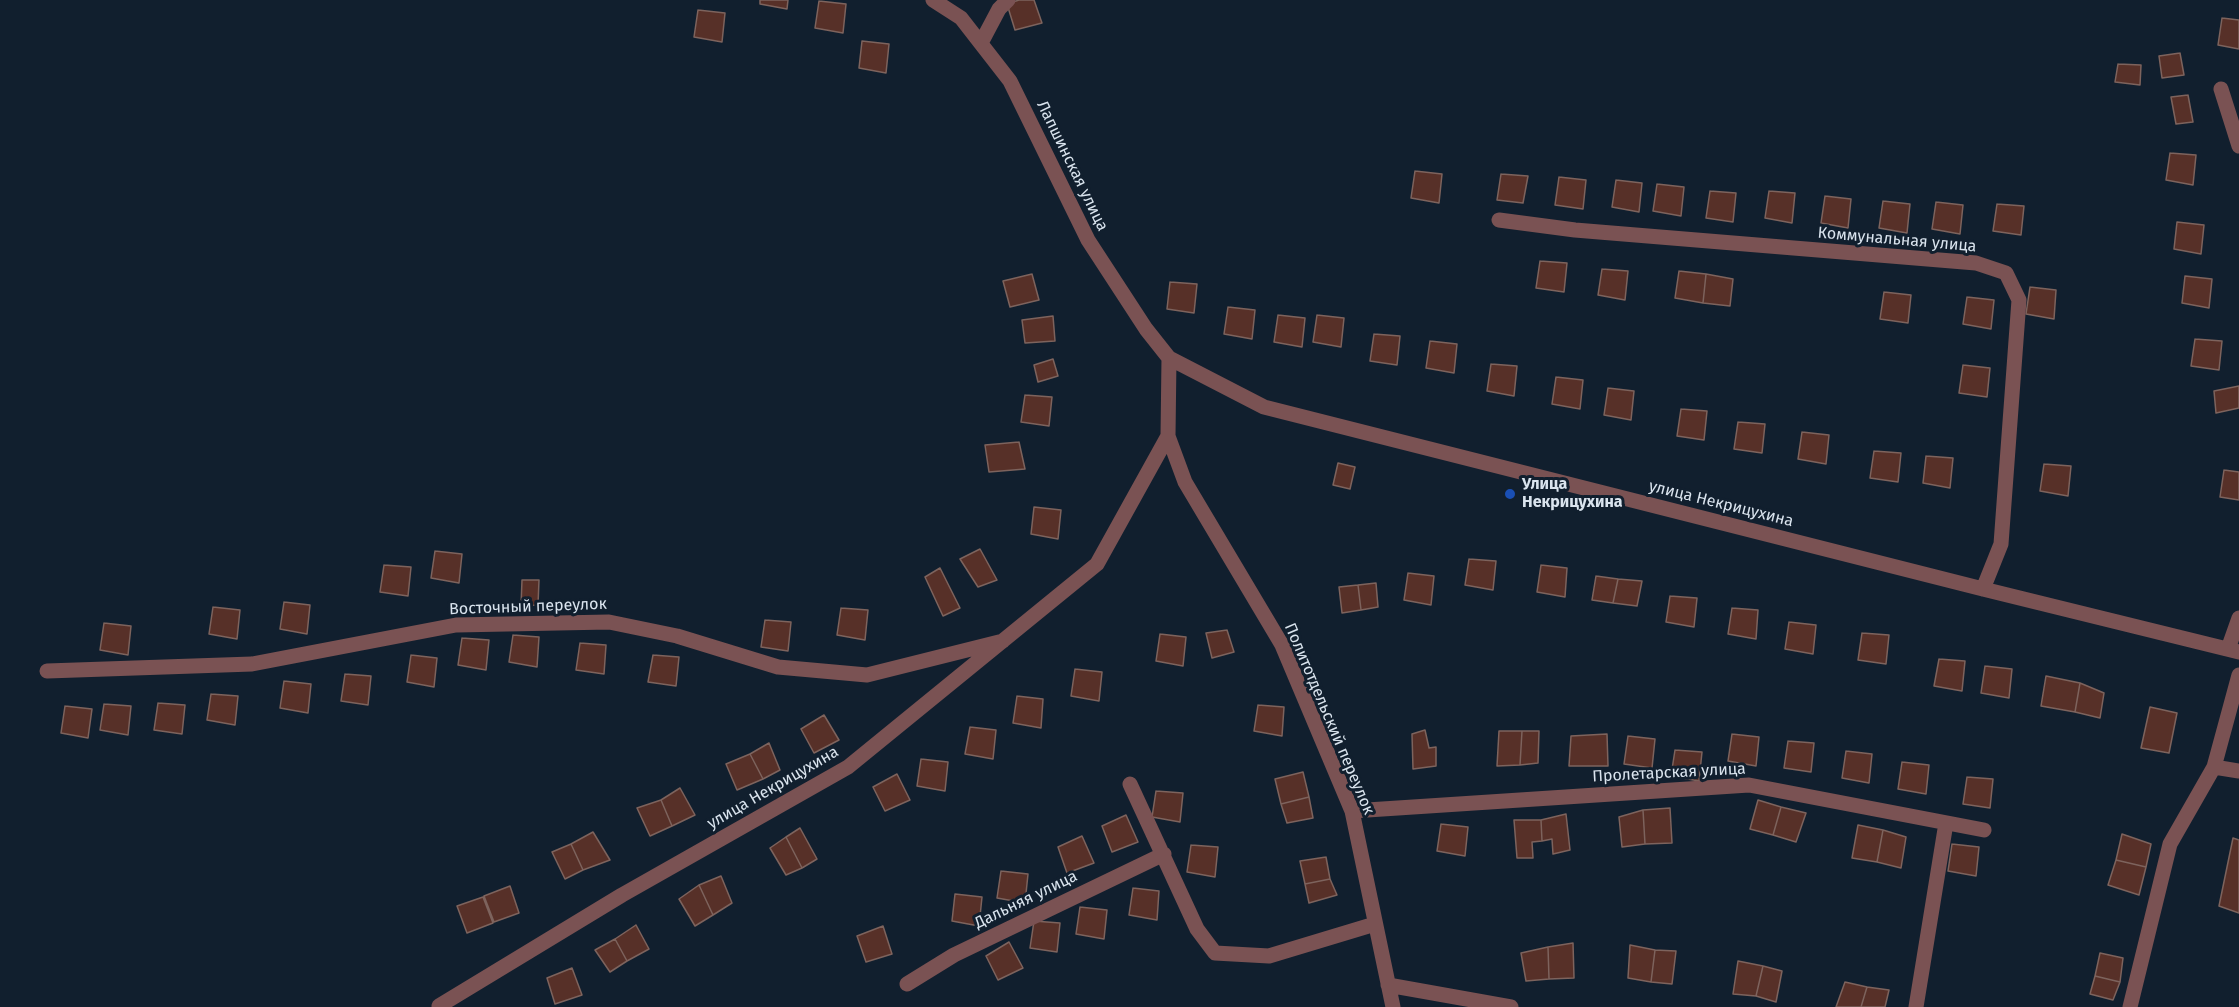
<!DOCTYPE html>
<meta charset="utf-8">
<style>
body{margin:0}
canvas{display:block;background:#111f2e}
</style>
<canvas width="2239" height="1007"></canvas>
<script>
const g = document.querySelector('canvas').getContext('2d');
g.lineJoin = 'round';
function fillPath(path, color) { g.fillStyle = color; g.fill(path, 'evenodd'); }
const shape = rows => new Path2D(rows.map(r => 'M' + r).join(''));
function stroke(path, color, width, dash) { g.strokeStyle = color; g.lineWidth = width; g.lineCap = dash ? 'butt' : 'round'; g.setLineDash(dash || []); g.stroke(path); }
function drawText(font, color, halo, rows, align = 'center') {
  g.font = font + ' "Fira Sans",sans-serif'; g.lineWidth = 6; g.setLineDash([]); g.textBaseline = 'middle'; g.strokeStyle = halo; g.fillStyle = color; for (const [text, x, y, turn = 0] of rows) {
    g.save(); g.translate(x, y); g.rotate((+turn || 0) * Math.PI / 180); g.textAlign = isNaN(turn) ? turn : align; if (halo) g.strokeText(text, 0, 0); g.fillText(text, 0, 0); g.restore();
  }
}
const building = shape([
 [760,0,788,0,787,9,760,4,760,0],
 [1019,0,1034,0,1042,23,1015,30,1007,4,1019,0],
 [819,1,846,4,843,33,815,28,819,1],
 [698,10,725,13,722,42,694,37,698,10],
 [2222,18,2239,20,2239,49,2218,45,2222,18],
 [862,41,889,44,886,73,859,68,862,41],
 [2180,53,2184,75,2162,78,2159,56,2180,53],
 [2118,64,2141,65,2140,85,2115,82,2118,64],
 [2188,95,2193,122,2176,124,2171,97,2188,95],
 [2170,153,2196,155,2193,185,2166,180,2170,153],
 [1415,171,1442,174,1439,203,1411,198,1415,171],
 [1501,174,1528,176,1523,203,1497,200,1501,174],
 [1559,177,1586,180,1583,209,1555,205,1559,177],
 [1616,180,1642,183,1639,212,1612,207,1616,180],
 [1657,184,1684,187,1681,216,1653,211,1657,184],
 [1710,191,1736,193,1733,222,1706,218,1710,191],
 [1769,191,1795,193,1792,223,1765,218,1769,191],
 [1825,196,1851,199,1848,228,1821,223,1825,196],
 [1883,201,1910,204,1907,233,1879,228,1883,201],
 [1936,202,1963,205,1960,234,1932,229,1936,202],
 [1997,204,2024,206,2021,235,1993,231,1997,204],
 [2177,222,2204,225,2201,254,2174,249,2177,222],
 [1540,261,1567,263,1564,292,1536,288,1540,261],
 [1602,269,1628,271,1625,300,1598,295,1602,269],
 [1679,271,1706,274,1703,303,1675,298,1679,271],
 [1032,274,1039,300,1010,307,1003,281,1032,274],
 [1706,274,1733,279,1730,306,1703,303,1706,274],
 [2185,276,2212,279,2209,308,2182,303,2185,276],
 [1170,282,1197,284,1194,313,1167,309,1170,282],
 [2030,287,2056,290,2054,319,2026,314,2030,287],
 [1884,292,1911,295,1908,323,1880,319,1884,292],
 [1967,297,1994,300,1991,329,1963,324,1967,297],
 [1228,307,1255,310,1252,339,1224,334,1228,307],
 [1278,315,1305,318,1302,347,1274,342,1278,315],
 [1317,315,1344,318,1341,347,1313,342,1317,315],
 [1053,316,1055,341,1025,343,1022,320,1053,316],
 [1374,334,1400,336,1397,365,1370,361,1374,334],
 [2195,339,2222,341,2219,370,2191,366,2195,339],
 [1430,341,1457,344,1454,373,1426,368,1430,341],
 [1053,359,1058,376,1038,382,1034,365,1053,359],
 [1491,364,1517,366,1514,396,1487,391,1491,364],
 [1963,365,1990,368,1987,397,1959,393,1963,365],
 [1556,377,1583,380,1580,409,1552,404,1556,377],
 [2239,386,2239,408,2216,413,2214,391,2239,386],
 [1608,388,1634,391,1631,420,1604,415,1608,388],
 [1025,395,1052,397,1049,426,1021,422,1025,395],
 [1681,409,1707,411,1704,440,1677,436,1681,409],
 [1738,422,1765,424,1762,453,1734,449,1738,422],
 [1802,432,1829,435,1826,464,1798,459,1802,432],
 [1019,442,1025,469,989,472,985,445,1019,442],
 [1874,451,1901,453,1898,482,1870,478,1874,451],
 [1926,456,1953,458,1950,488,1923,483,1926,456],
 [1338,463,1355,467,1350,489,1333,485,1338,463],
 [2044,464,2071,466,2068,496,2040,491,2044,464],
 [2224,470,2239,472,2239,500,2220,497,2224,470],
 [1034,507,1061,510,1058,539,1031,534,1034,507],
 [980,549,997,580,978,587,960,559,980,549],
 [435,551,462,554,459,583,431,578,435,551],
 [1469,559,1496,561,1493,590,1465,585,1469,559],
 [384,565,411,567,408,596,380,592,384,565],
 [1541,565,1567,568,1565,597,1537,592,1541,565],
 [940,568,960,608,943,616,925,577,940,568],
 [1408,573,1434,576,1431,605,1404,600,1408,573],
 [1596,576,1618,579,1613,603,1592,600,1596,576],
 [1618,579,1642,581,1637,606,1613,603,1618,579],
 [522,580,539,580,538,605,521,606,522,580],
 [1376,583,1378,607,1361,610,1358,585,1376,583],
 [1358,585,1361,610,1342,613,1339,587,1358,585],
 [1670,596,1697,598,1694,627,1666,622,1670,596],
 [284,602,310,605,307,634,280,629,284,602],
 [213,607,240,610,237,639,209,634,213,607],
 [841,608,868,610,865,640,837,635,841,608],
 [1732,608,1758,610,1756,639,1728,634,1732,608],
 [765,620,791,622,788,651,761,647,765,620],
 [1789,622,1816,625,1813,654,1785,649,1789,622],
 [104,623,131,626,128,655,100,650,104,623],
 [1227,630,1234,652,1212,658,1206,633,1227,630],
 [1862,633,1889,635,1886,664,1858,660,1862,633],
 [1160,634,1186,637,1183,666,1156,661,1160,634],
 [513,635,539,637,537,667,509,662,513,635],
 [462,638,489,640,486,670,458,665,462,638],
 [580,643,606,645,604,674,576,670,580,643],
 [411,655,437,658,434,687,407,682,411,655],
 [653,655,679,657,676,686,648,682,653,655],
 [1939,659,1965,661,1962,691,1934,686,1939,659],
 [1985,666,2012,669,2009,698,1981,693,1985,666],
 [1075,669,1102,672,1099,701,1071,696,1075,669],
 [345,674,371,676,368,705,341,701,345,674],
 [2046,676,2080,683,2075,712,2041,706,2046,676],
 [284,681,311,684,308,713,280,708,284,681],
 [2080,683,2104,693,2100,718,2075,712,2080,683],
 [211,694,238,696,235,725,207,720,211,694],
 [1017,696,1043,699,1041,728,1013,723,1017,696],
 [158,703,185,705,182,734,154,730,158,703],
 [104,704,131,706,128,735,100,730,104,704],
 [1258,705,1284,707,1282,736,1254,731,1258,705],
 [65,706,92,709,88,738,61,733,65,706],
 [2150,707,2177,713,2169,753,2141,748,2150,707],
 [824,715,839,740,814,753,801,729,824,715],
 [970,727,996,730,993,759,965,754,970,727],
 [1425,730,1429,748,1436,747,1436,766,1413,769,1412,734,1425,730],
 [1499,731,1522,731,1520,765,1497,766,1499,731],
 [1522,731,1539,731,1538,763,1520,765,1522,731],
 [1607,734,1608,766,1569,766,1571,736,1607,734],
 [1732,734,1759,737,1756,766,1728,761,1732,734],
 [1628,736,1655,739,1652,768,1624,764,1628,736],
 [1788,741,1814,743,1811,772,1784,768,1788,741],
 [769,743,780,770,763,779,750,754,769,743],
 [1675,750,1702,752,1699,781,1671,776,1675,750],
 [1846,751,1872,754,1869,783,1842,778,1846,751],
 [750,754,763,779,737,790,726,764,750,754],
 [921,759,948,762,945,791,917,786,921,759],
 [1902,762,1929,765,1926,794,1898,789,1902,762],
 [1303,772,1309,797,1281,804,1275,779,1303,772],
 [897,774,910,800,885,811,873,787,897,774],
 [1967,777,1993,779,1990,808,1963,804,1967,777],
 [680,788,695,815,672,826,661,800,680,788],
 [1156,791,1183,793,1180,822,1152,817,1156,791],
 [1309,797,1313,818,1287,823,1281,804,1309,797],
 [661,800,672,826,650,836,637,808,661,800],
 [1758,800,1781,807,1773,835,1750,829,1758,800],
 [1781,807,1806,813,1796,842,1773,835,1781,807],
 [1670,808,1672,843,1645,844,1643,810,1670,808],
 [1643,810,1645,844,1622,847,1619,817,1643,810],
 [1566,814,1570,850,1553,854,1552,839,1542,841,1541,820,1566,814],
 [1126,815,1138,842,1112,852,1102,826,1126,815],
 [1514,820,1541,820,1542,841,1532,842,1533,858,1517,858,1514,820],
 [1441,824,1468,827,1465,856,1437,851,1441,824],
 [1858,825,1883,830,1877,862,1852,858,1858,825],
 [800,828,817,859,802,868,786,837,800,828],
 [1883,830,1906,837,1901,868,1877,862,1883,830],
 [593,832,610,860,583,870,571,844,593,832],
 [2122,834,2151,844,2146,867,2116,860,2122,834],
 [1082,836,1094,863,1067,873,1058,847,1082,836],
 [786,837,802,868,786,875,770,848,786,837],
 [2233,838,2239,840,2239,913,2219,906,2233,838],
 [571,844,583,870,565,879,552,852,571,844],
 [1952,844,1979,847,1976,876,1948,871,1952,844],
 [1191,845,1218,847,1215,877,1187,872,1191,845],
 [1326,857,1330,879,1305,884,1300,861,1326,857],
 [2116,860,2146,867,2139,895,2108,885,2116,860],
 [1001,871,1028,874,1025,903,997,898,1001,871],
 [721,876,732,903,713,915,699,885,721,876],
 [1330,879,1337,895,1309,903,1305,884,1330,879],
 [699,885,713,915,695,926,679,899,699,885],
 [510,886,519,913,494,922,484,896,510,886],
 [1133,888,1159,891,1157,920,1129,915,1133,888],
 [955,894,982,897,979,926,952,921,955,894],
 [483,897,493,923,467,933,457,906,483,897],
 [1080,907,1107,910,1104,939,1076,934,1080,907],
 [1034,921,1060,923,1057,952,1030,948,1034,921],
 [636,925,649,949,627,961,615,939,636,925],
 [883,926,892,954,866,962,857,936,883,926],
 [615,939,627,961,610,972,595,950,615,939],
 [1009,942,1023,968,998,980,986,956,1009,942],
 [1573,943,1574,978,1549,979,1548,947,1573,943],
 [1630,945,1655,950,1651,982,1628,978,1630,945],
 [1548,947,1549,979,1526,981,1521,953,1548,947],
 [1655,950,1676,951,1672,984,1651,982,1655,950],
 [2100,953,2123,958,2120,982,2095,976,2100,953],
 [1738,961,1763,966,1756,996,1733,994,1738,961],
 [1763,966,1782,971,1776,1002,1756,996,1763,966],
 [572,968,582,995,555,1004,547,978,572,968],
 [2095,976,2120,982,2113,1000,2090,994,2095,976],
 [1845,982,1867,987,1861,1007,1836,1007,1845,982],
 [1867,987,1889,990,1885,1007,1861,1007,1867,987]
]);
fillPath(building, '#573028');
stroke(building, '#7d635d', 1.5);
stroke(shape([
 [933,0,961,18,1010,81,1088,240,1146,329,1169,358,1264,407,1983,589,2239,652],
 [981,43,999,9,1008,0],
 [2221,89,2239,146],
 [1499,220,1575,230,1976,263,2006,273,2019,300,2001,544,1983,589],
 [1169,358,1168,436,1185,482,1282,645,1352,811,1393,1007],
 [2228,649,2239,618],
 [47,671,252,664,456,625,609,622,677,636,778,667,867,675,1003,641],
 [2214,767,2239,771],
 [1130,784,1197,929,1215,953,1269,956,1375,924],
 [1352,811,1749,785,1984,830],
 [907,984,954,955,1164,854],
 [1388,985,1511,1007],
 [439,1006,622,895,848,767,1097,564,1168,436],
 [1916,1007,1946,823],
 [2130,1007,2170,844,2214,767,2239,675]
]), '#7a5253', 15);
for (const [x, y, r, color] of [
 [1510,494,6,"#1a4fb4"]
]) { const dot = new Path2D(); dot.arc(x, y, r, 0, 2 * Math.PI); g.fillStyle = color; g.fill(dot); stroke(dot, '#111f2e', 2); }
drawText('16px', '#dae4ee', '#111f2e', [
 ["Лапшинская улица",1072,166,64],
 ["Коммунальная улица",1897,240,5],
 ["улица Некрицухина",1721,504,14],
 ["Восточный переулок",528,607,-2],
 ["Политотдельский переулок",1329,719,67],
 ["Пролетарская улица",1669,773,-3],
 ["улица Некрицухина",773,788,-30],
 ["Дальняя улица",1026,900,-26]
]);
drawText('bold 16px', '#dae4ee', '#111f2e', [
 ["Улица",1522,485],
 ["Некрицухина",1522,503]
], 'left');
</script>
